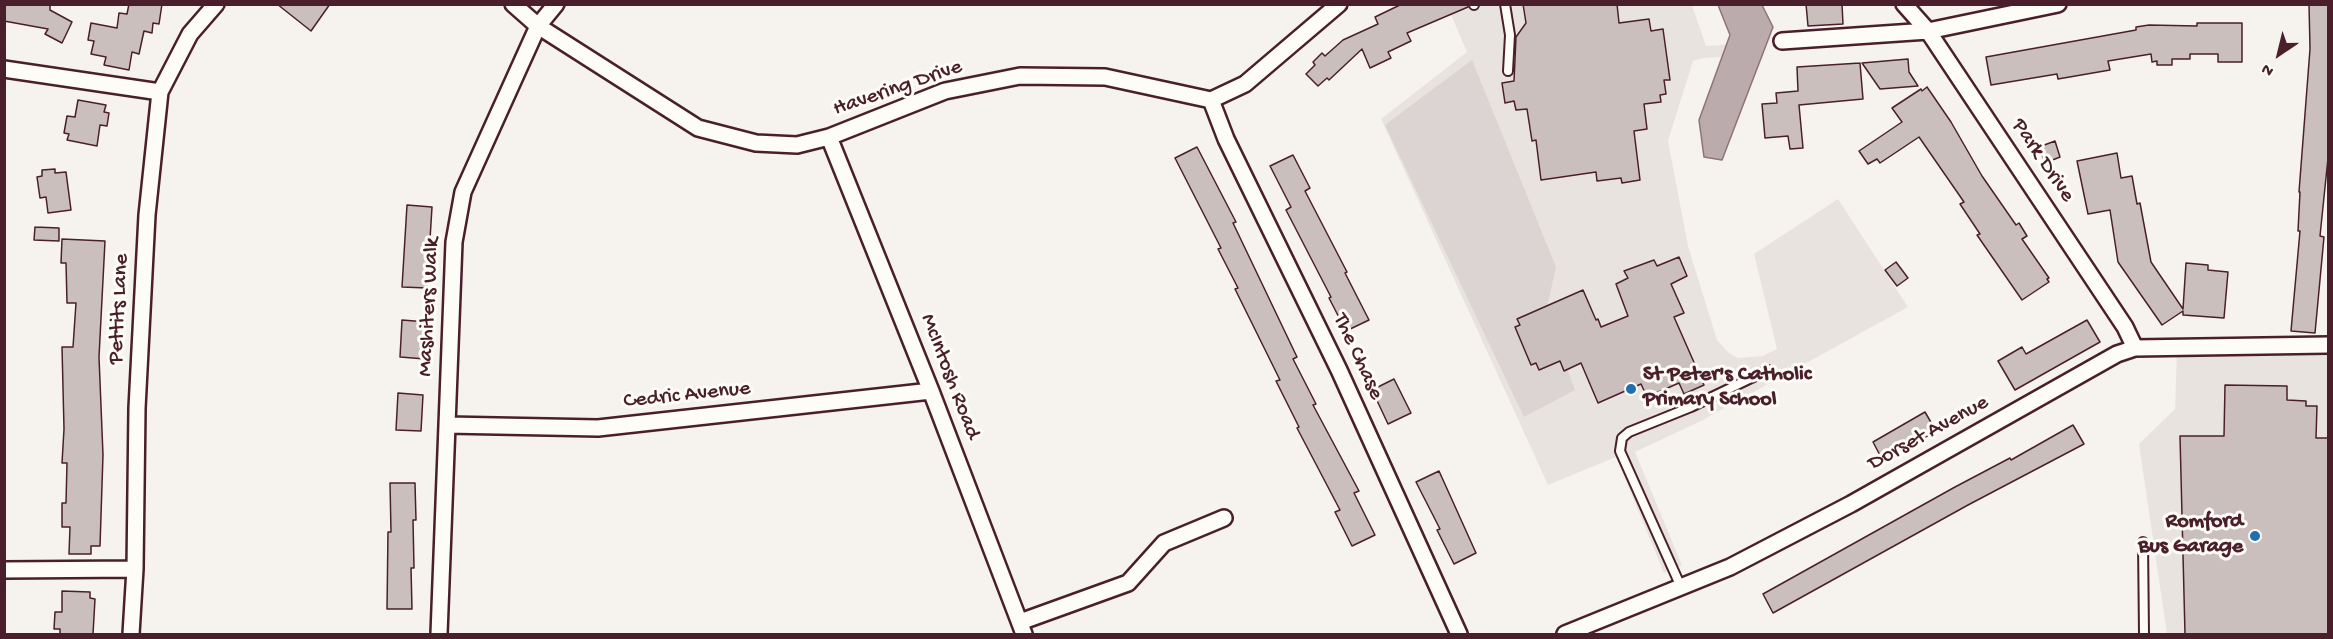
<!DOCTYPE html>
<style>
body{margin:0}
#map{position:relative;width:2333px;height:639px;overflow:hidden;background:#f6f3ef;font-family:"Gochi Hand",sans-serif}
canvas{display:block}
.frame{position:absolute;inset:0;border:6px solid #4a1f2b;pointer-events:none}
.north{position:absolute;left:2249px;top:24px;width:60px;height:60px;-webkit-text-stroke:4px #fdfcf7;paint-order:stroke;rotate:215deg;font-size:16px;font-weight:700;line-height:24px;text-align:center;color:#4a1f2b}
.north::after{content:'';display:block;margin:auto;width:21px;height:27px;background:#4a1f2b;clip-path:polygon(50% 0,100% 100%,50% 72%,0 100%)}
</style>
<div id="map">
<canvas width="2333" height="639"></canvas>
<div class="frame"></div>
<div class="north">N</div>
</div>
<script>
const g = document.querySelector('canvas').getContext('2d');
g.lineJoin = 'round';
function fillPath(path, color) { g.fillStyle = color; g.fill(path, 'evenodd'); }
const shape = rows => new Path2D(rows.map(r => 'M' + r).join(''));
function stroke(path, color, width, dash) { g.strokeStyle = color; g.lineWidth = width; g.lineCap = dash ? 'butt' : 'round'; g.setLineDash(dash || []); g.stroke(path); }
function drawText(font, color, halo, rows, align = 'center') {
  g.font = font + ' "Gochi Hand",sans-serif'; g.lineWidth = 6; g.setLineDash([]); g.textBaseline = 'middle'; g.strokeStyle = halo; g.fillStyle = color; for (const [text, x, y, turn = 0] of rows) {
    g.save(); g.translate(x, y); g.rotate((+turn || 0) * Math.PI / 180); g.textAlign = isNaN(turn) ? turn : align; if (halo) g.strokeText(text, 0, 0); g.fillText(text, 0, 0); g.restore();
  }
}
fillPath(shape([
 [1447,5,1692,5,1706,46,1764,42,1764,54,1704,58,1693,61,1668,141,1688,246,1717,340,1729,353,1738,358,1763,356,1777,349,1754,254,1838,199,1908,307,1701,421,1635,452,1682,565,1664,573,1616,457,1548,485,1381,119,1467,52],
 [2177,350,2328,353,2328,634,2167,634,2139,444,2175,409]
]), '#e9e3e0');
fillPath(shape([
 [1472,60,1556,267,1546,312,1575,390,1524,417,1385,125]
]), '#dcd4d2');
const water = shape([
 [1718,5,1762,5,1773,27,1722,160,1704,157,1699,120,1730,35,1718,5]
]);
fillPath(water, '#bbabac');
stroke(water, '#8e7378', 1.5);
const building = shape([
 [4,4,50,4,50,10,72,22,62,43,45,34,48,29,4,21,4,4],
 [129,4,162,4,159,24,153,23,152,33,144,31,139,54,132,52,129,70,104,65,106,57,91,54,94,41,88,40,91,23,117,28,119,13,127,14,129,4],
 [277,4,330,4,311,31,277,4],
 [1402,4,1468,4,1468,7,1407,33,1411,41,1388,52,1391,58,1370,68,1362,49,1329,80,1327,78,1318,86,1306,74,1315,65,1313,62,1322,53,1325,56,1343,40,1378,24,1375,17,1402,4],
 [1523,4,1617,4,1619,23,1649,19,1651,31,1663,29,1670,80,1664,80,1666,94,1660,95,1661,102,1644,104,1647,129,1634,131,1640,180,1622,183,1621,178,1597,181,1596,172,1541,180,1536,140,1532,141,1527,109,1516,110,1514,101,1505,103,1502,83,1514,81,1516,37,1526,23,1523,4],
 [1806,4,1842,4,1843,24,1808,26,1806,4],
 [2309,4,2328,4,2328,158,2320,236,2324,237,2315,333,2291,331,2300,231,2298,231,2300,192,2299,192,2310,49,2309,4],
 [2197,23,2242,23,2242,62,2218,62,2218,54,2190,54,2190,59,2172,59,2172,65,2157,65,2157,61,2152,62,2151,54,2108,61,2110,70,2058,79,2057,74,1991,85,1986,57,2136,30,2136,27,2149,25,2197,26,2197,23],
 [1908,59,1909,72,1918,86,1880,89,1862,63,1908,59],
 [1860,63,1863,99,1799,105,1803,148,1790,149,1788,136,1765,138,1762,104,1777,103,1776,93,1798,91,1797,67,1860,63],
 [1927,87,1951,122,1982,176,2016,225,2019,223,2027,236,2022,239,2049,278,2047,279,2049,282,2022,300,1977,235,1980,234,1960,204,1964,202,1919,137,1880,163,1877,159,1868,164,1859,151,1902,122,1892,108,1921,89,1922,91,1927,87],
 [78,100,106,105,104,112,109,113,107,126,100,125,97,146,67,140,69,134,64,133,67,116,75,117,78,100],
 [2055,141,2060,157,2045,163,2039,147,2055,141],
 [1197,147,1236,222,1233,223,1297,357,1293,359,1316,404,1313,405,1359,491,1354,493,1375,535,1352,546,1335,512,1340,510,1297,428,1299,427,1276,381,1280,380,1235,289,1238,288,1218,249,1221,248,1175,158,1197,147],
 [2117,153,2121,178,2132,176,2137,204,2140,203,2151,262,2183,309,2186,263,2208,265,2208,270,2228,272,2224,318,2183,315,2183,311,2162,325,2118,262,2110,210,2088,214,2077,161,2117,153],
 [1293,155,1310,188,1305,191,1347,272,1345,273,1369,320,1346,331,1329,298,1331,297,1286,210,1291,207,1270,166,1293,155],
 [55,169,55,173,66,172,71,210,48,213,46,197,40,198,37,177,42,176,42,170,55,169],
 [407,205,432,207,427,288,402,287,407,205],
 [35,227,59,228,59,241,34,240,35,227],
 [62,239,105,241,99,357,103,455,100,546,91,546,91,554,69,554,70,527,62,527,62,503,66,503,67,463,62,463,64,429,62,347,73,347,76,303,67,303,66,263,61,263,62,239],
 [1679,257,1687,276,1671,284,1684,313,1674,317,1704,385,1684,394,1679,383,1647,397,1641,384,1598,403,1581,363,1564,371,1560,361,1539,370,1536,363,1531,365,1515,327,1520,325,1517,319,1583,290,1596,320,1598,319,1601,327,1628,316,1616,284,1628,278,1624,271,1654,260,1657,266,1679,257],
 [1896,262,1908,278,1897,286,1885,270,1896,262],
 [402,320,427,322,425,359,400,357,402,320],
 [2087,320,2100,342,2015,390,1998,361,2022,347,2026,354,2087,320],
 [1394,379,1411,413,1388,424,1372,390,1394,379],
 [2225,385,2287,386,2287,400,2306,401,2306,406,2317,406,2316,438,2328,438,2328,634,2185,634,2180,436,2224,436,2225,385],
 [398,393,423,395,421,431,396,430,398,393],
 [1925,412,1936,431,1883,461,1873,442,1925,412],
 [2073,425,2084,444,1968,505,1773,613,1763,594,1955,487,2010,458,2011,460,2073,425],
 [1439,471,1476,553,1454,564,1437,530,1440,529,1416,482,1439,471],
 [390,483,415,483,416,520,413,520,414,568,411,568,412,609,387,609,388,532,391,532,390,483],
 [62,591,90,592,90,598,95,599,93,634,60,634,60,629,54,629,55,612,62,612,62,591]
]);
fillPath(building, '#cbbfbe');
stroke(building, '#4a1f2b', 1.5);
const service = shape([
 [1474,4,1474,5],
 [1505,4,1510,35,1508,71],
 [2143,542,2144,634],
 [1681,587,1620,451,1622,438,1629,432,1691,407,1768,370]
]);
const minor = shape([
 [513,4,538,26,698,128,756,143,797,145,829,137,945,91,1020,76,1105,77,1211,100,1245,84,1339,4],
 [1904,4,1928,31,2125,327,2135,348],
 [1782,41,1928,31,2058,4],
 [4,69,160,92],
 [1211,100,1226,139,1339,370,1459,634],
 [829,137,931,391,1024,634],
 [447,425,598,428,931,391],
 [4,570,135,569],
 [1020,622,1128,583,1164,543,1224,518],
 [131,634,135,569,137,408,147,215,160,92,190,34,216,4],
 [439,634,454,242,463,192,538,26,556,4],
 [1565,634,1730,567,1851,504,2117,354,2135,348,2328,345]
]);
stroke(service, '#4a1f2b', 12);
stroke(minor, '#4a1f2b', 20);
stroke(service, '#fdfcf7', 8);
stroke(minor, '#fdfcf7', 15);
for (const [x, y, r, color] of [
 [1631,389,6,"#1f6fb2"],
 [2255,536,6,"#1f6fb2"]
]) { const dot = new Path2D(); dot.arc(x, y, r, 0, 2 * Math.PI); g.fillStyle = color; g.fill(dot); stroke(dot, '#fdfcf7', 2); }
drawText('22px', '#4a1f2b', '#fdfcf7', [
 ["Havering Drive",898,89,-19],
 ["Park Drive",2042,161,56],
 ["Mashiters Walk",430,307,-87],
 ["Pettits Lane",120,309,-87],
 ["The Chase",1357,357,65],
 ["McIntosh Road",949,377,69],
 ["Cedric Avenue",687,396,-6],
 ["Dorset Avenue",1929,434,-29]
]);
drawText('bold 22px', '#4a1f2b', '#fdfcf7', [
 ["St Peter's Catholic",1643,376],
 ["Primary School",1643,401],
 ["Romford",2243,523,"right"],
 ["Bus Garage",2243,548,"right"]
], 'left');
</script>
